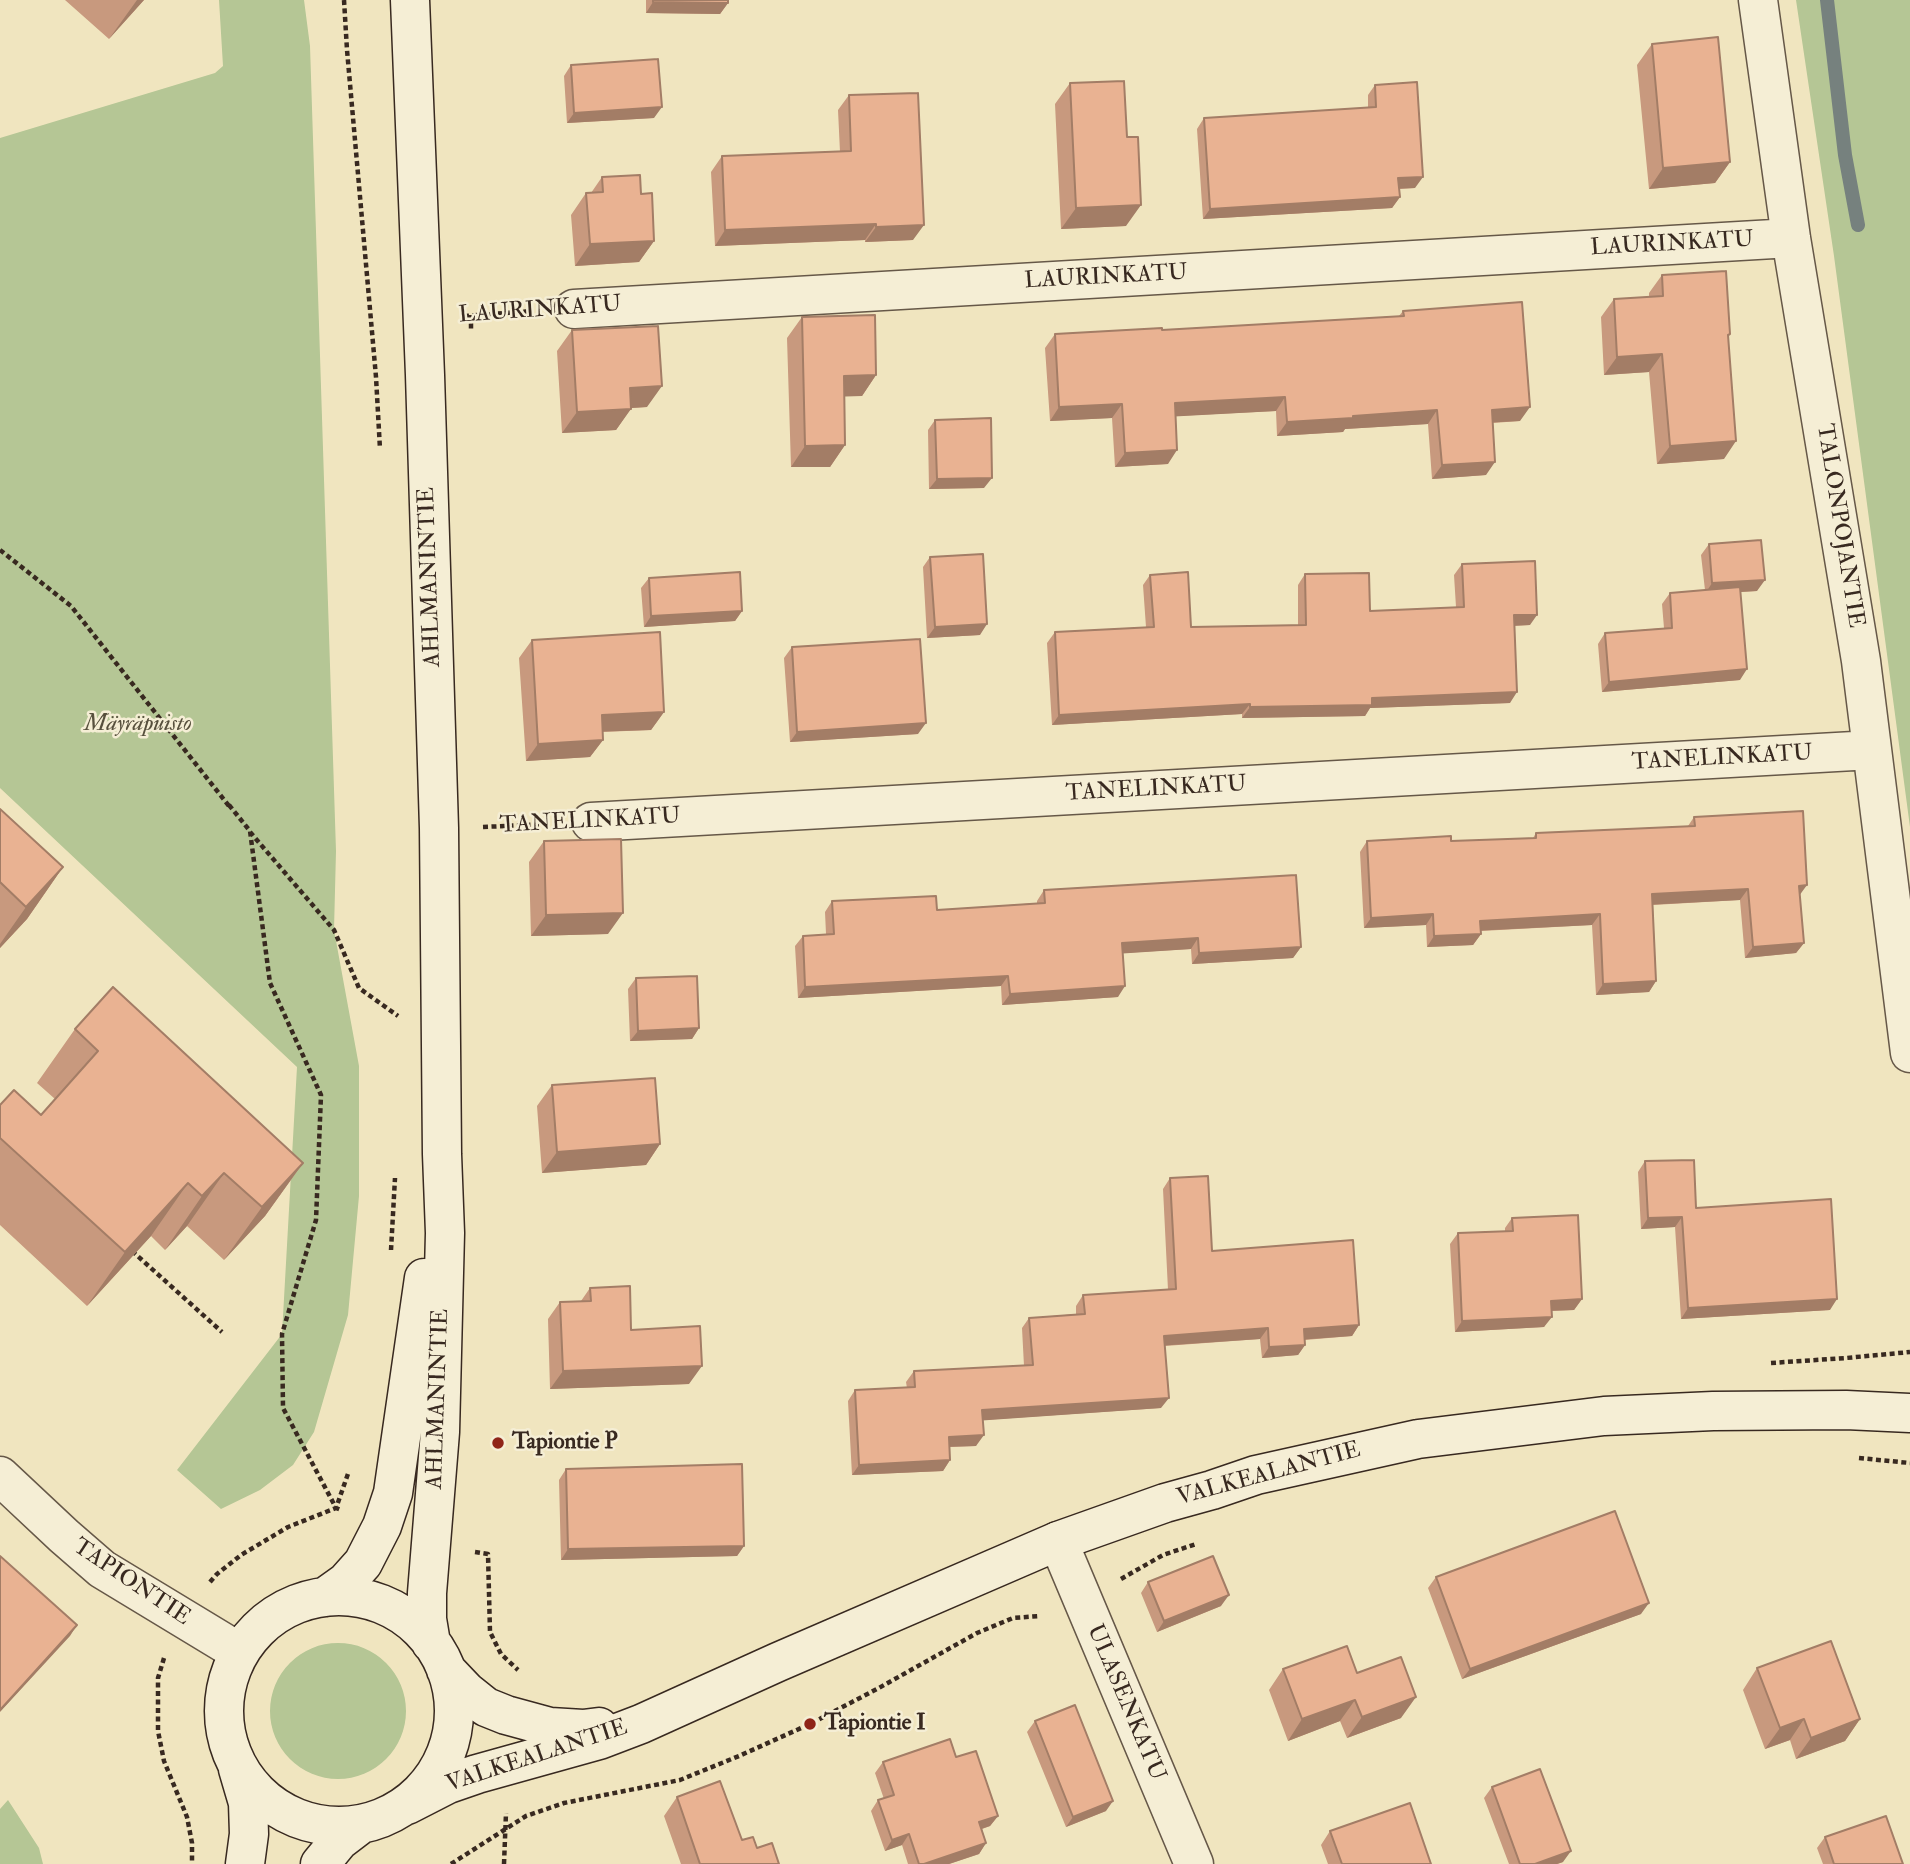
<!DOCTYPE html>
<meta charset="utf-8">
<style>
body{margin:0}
canvas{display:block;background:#f0e5bf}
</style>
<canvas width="1910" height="1864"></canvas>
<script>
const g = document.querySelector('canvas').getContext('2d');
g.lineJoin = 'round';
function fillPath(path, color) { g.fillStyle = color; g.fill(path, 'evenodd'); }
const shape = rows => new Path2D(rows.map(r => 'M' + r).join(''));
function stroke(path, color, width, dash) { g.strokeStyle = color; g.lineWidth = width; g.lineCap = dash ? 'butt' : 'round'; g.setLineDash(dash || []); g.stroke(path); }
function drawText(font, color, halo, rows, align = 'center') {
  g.font = font + ' "IM FELL Double Pica",serif'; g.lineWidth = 5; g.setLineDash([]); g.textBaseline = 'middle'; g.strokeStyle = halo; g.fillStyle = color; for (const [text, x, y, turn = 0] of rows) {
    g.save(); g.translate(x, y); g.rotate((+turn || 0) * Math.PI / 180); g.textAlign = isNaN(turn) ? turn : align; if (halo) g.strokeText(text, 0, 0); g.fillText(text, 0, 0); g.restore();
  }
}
fillPath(shape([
 [219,0,304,0,310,46,336,851,334,930,359,1066,359,1196,348,1315,314,1432,293,1465,260,1490,221,1509,177,1470,282,1334,297,1067,0,788,0,138,215,73,223,66],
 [1796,0,1910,0,1910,827,1834,256],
 '270 1711a68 68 0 1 1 136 0a68 68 0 1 1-136 0Z',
 [8,1800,39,1848,43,1864,0,1864,0,1809]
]), '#b5c695');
stroke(shape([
 [1827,0,1845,155,1858,225]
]), '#76817e', 14);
const street = shape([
 [1758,0,1791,238,1861,661,1910,1053],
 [574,309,1791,238],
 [591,822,1872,750],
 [0,1476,64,1536,102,1569,239,1652],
 [1058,1541,1194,1864]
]);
const secondary = shape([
 [410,0,425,375,439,828,442,1154,445,1233,440,1432,427,1593,427,1619,431,1643],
 '224 1711a115 115 0 1 1 230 0a115 115 0 1 1-230 0Z',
 [325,1597,346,1582,363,1563,382,1526,393,1493,424,1278],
 [446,1670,466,1691,486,1707,506,1715,550,1727,583,1729,599,1727],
 [238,1769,248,1803,249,1834,245,1864],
 [407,1805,448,1784,477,1774,599,1740,641,1724,778,1662,1058,1541,1165,1503,1212,1490,1256,1475,1418,1439,1604,1416,1713,1411,1846,1410,1910,1413],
 [320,1864,339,1841,360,1825]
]);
stroke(street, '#665848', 41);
stroke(secondary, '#382920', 41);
stroke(shape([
 [344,0,347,50,376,377,380,449],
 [471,315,471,332],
 [464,316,532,311],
 [0,550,71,606,229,806],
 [229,805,250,831,270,983,321,1095,316,1220,282,1334,283,1408,336,1508,341,1510],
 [483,827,548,824],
 [250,832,334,930,359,988,398,1016],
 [391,1250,395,1178],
 [132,1251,222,1332],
 [1771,1363,1846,1358,1910,1352],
 [1859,1458,1910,1463],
 [475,1552,488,1554,490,1632,501,1654,518,1670],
 [1121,1579,1163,1555,1196,1544],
 [210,1582,217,1574,241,1555,288,1527,336,1508,349,1471],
 [164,1658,158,1678,158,1731,164,1761,187,1817,192,1843,192,1864],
 [451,1864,526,1816,564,1803,680,1780,739,1756,810,1724,877,1689,977,1633,1013,1618,1040,1616],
 [504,1864,506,1813]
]), '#382920', 4.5, [5, 3.5]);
stroke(street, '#f5eed5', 38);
stroke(secondary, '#f5eed5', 38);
fillPath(shape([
 [65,0,144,0,109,39],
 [646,0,728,0,728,3,720,14,646,13],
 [1652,44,1730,162,1715,183,1649,189,1637,65],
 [571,65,654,118,567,123,564,76],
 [1070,83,1126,226,1061,229,1055,104],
 [1375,85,1415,188,1399,189,1400,197,1392,208,1203,219,1197,129,1204,118,1368,108,1368,95],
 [849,95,913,240,865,242,865,240,715,246,711,172,722,156,840,152,838,110],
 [602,177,641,194,654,241,639,262,575,266,571,215,586,193,591,193],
 [1662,275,1730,334,1729,336,1724,459,1657,464,1649,372,1604,375,1601,317,1614,299,1649,297,1649,293],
 [1403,311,1520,421,1493,423,1486,475,1432,479,1428,424,1345,429,1343,432,1277,436,1276,411,1176,416,1168,464,1115,467,1112,418,1050,421,1045,348,1055,334,1162,330,1399,316],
 [802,317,876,375,862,396,844,396,845,445,830,467,791,467,787,338],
 [572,330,647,407,631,408,616,430,562,433,557,351],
 [935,420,984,488,929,489,928,430],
 [1709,544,1757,591,1740,592,1740,680,1602,692,1598,644,1605,633,1664,628,1662,604,1670,593,1705,590,1701,555],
 [930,557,980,635,927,638,923,567],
 [1462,564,1530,625,1514,626,1510,703,1370,708,1365,716,1242,718,1242,714,1052,725,1047,643,1055,632,1146,627,1143,585,1150,575,1191,627,1298,625,1298,585,1305,574,1370,611,1456,607,1454,575],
 [649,578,742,611,735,621,644,627,641,588],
 [532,640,664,712,651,730,602,732,603,740,590,757,526,761,519,658],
 [792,647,918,734,790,742,784,658],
 [0,809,63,867,27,919,0,948],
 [1694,817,1800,895,1804,943,1796,953,1745,958,1740,900,1653,905,1656,981,1649,992,1596,995,1592,925,1481,931,1481,934,1473,945,1427,947,1426,925,1364,928,1360,852,1367,841,1451,841,1533,838,1536,833,1688,826],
 [544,841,608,934,531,936,529,862],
 [1044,890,1301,947,1293,958,1192,964,1191,949,1123,953,1118,997,1002,1005,1001,986,798,998,795,946,803,936,826,934,825,912,832,901,937,910,1037,903,1037,901],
 [636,978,699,1028,692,1039,630,1041,628,989],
 [75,1029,303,1163,265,1216,224,1260,187,1226,165,1250,151,1236,87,1306,0,1225,0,1105,41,1115,55,1099,37,1083],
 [552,1085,660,1144,646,1165,542,1173,537,1106],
 [1645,1161,1696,1208,1830,1310,1681,1319,1675,1227,1641,1229,1638,1172],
 [1170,1178,1212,1251,1359,1325,1352,1336,1305,1340,1305,1345,1298,1355,1262,1358,1260,1339,1165,1346,1161,1408,983,1420,976,1446,950,1447,950,1460,943,1471,852,1475,848,1401,855,1390,907,1388,906,1382,914,1371,1024,1366,1022,1328,1029,1318,1076,1314,1076,1306,1083,1295,1168,1290,1163,1189],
 [1512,1218,1582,1299,1574,1310,1552,1311,1544,1327,1455,1332,1450,1244,1458,1233,1505,1231,1505,1228],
 [590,1288,631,1330,689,1384,550,1389,548,1319,560,1302,581,1301],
 [566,1469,744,1546,737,1556,561,1560,559,1480],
 [1436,1577,1641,1614,1462,1679,1428,1588],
 [1148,1582,1221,1606,1157,1632,1141,1593],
 [1757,1668,1860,1719,1845,1741,1796,1759,1790,1740,1765,1749,1743,1690],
 [1283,1669,1357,1673,1401,1718,1347,1738,1340,1721,1288,1741,1269,1690],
 [1035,1721,1106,1811,1066,1827,1027,1732],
 [956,1757,998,1816,990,1826,982,1829,986,1843,979,1854,949,1864,908,1864,902,1845,885,1851,871,1811,878,1800,884,1799,875,1773,883,1762],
 [1492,1787,1563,1862,1557,1864,1509,1864,1484,1798],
 [677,1797,742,1840,757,1848,779,1864,681,1864,664,1816],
 [1330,1831,1431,1864,1328,1864,1321,1845],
 [1825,1837,1903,1864,1823,1864,1817,1848]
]), '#c8997e');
fillPath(shape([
 [137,0,144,0,109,39],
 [653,2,728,3,720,14,646,13],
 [662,107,654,118,567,123,574,113],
 [1730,162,1715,183,1649,189,1663,168],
 [1423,177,1415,188,1391,189,1398,178],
 [1400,197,1392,208,1203,219,1210,209],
 [1141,205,1126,226,1061,229,1076,208],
 [876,224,865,240,715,246,725,230],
 [924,225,913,240,865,242,876,227],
 [654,241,639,262,575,266,590,244],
 [1662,354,1649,372,1604,375,1617,357],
 [876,375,862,396,829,397,844,376],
 [662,386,647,407,615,409,630,388],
 [1285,397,1276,411,1165,417,1175,403],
 [1122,404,1112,418,1050,421,1059,407],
 [1530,407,1520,421,1482,423,1492,410],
 [631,409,616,430,562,433,577,412],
 [1437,410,1428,424,1345,429,1343,432,1277,436,1287,422,1353,416],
 [1736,441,1724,459,1657,464,1670,446],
 [845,445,830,467,791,467,805,446],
 [1177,450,1168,464,1115,467,1125,453],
 [1495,462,1486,475,1432,479,1442,465],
 [992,478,984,488,929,489,937,479],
 [1765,580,1757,591,1705,594,1712,583],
 [742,611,735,621,644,627,651,616],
 [1514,615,1537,615,1530,625,1506,626],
 [987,624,980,635,927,638,935,627],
 [1747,669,1740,680,1602,692,1609,682],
 [1517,692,1510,703,1370,708,1365,716,1242,718,1250,707,1372,698],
 [1250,704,1242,714,1052,725,1059,715],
 [664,712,651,730,589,732,602,715],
 [926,723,918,734,790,742,797,732],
 [603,740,590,757,526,761,538,744],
 [63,867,27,919,0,948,0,944,26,907],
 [1807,885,1799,896,1799,886],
 [1748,889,1740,900,1645,905,1652,894],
 [623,913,608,934,531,936,546,915],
 [1433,914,1426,925,1364,928,1371,918],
 [1600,914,1592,925,1472,931,1480,921],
 [1481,934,1473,945,1427,947,1434,936],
 [1198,938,1191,949,1115,954,1122,943],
 [1804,943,1796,953,1745,958,1753,947],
 [1301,947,1293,958,1192,964,1199,953],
 [1008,976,1001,986,798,998,805,987],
 [1656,981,1649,992,1596,995,1603,984],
 [1125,986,1118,997,1002,1005,1010,994],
 [699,1028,692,1039,630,1041,638,1031],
 [660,1144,646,1165,542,1173,557,1152],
 [303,1163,265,1216,224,1260,262,1207],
 [224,1173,187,1226,165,1250,202,1196],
 [188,1183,151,1236,87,1306,125,1252],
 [1682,1217,1675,1227,1641,1229,1648,1218],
 [1582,1299,1574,1310,1544,1311,1551,1301],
 [1837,1299,1830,1310,1681,1319,1688,1308],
 [1552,1317,1544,1327,1455,1332,1462,1321],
 [1359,1325,1352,1336,1297,1340,1304,1329],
 [1268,1328,1260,1339,1157,1346,1164,1336],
 [1305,1345,1298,1355,1262,1358,1269,1347],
 [702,1366,689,1384,550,1389,563,1371],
 [1169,1398,1161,1408,975,1421,982,1410],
 [984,1435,976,1446,942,1447,949,1437],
 [950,1460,943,1471,852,1475,859,1465],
 [744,1546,737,1556,561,1560,568,1549],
 [1229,1595,1221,1606,1157,1632,1164,1621],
 [1649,1603,1641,1614,1462,1679,1470,1669],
 [77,1625,70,1636,0,1712,0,1710],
 [1416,1697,1401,1718,1347,1738,1362,1717],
 [1355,1700,1340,1721,1288,1741,1302,1719],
 [1804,1719,1790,1740,1765,1749,1780,1728],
 [1860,1719,1845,1741,1796,1759,1811,1738],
 [1113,1801,1106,1811,1066,1827,1073,1817],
 [998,1816,990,1826,972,1832,979,1822],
 [909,1834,902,1845,885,1851,892,1840],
 [986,1843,979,1854,949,1864,924,1864],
 [1571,1851,1563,1862,1557,1864,1535,1864]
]), '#a37d66');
const building = shape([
 [653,0,728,0,728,3,653,2,653,0],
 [1718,37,1730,162,1663,168,1652,44,1718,37],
 [658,59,662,107,574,113,571,65,658,59],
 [1124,81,1127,137,1138,137,1141,205,1076,208,1070,83,1124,81],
 [1417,82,1423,177,1398,178,1400,197,1210,209,1204,118,1376,107,1375,85,1417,82],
 [918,93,924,225,876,227,876,224,725,230,722,156,851,151,849,95,918,93],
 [640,175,641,194,652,193,654,241,590,244,586,193,603,192,602,177,640,175],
 [1726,271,1730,334,1728,335,1736,441,1670,446,1662,354,1617,357,1614,299,1663,296,1662,275,1726,271],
 [1522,302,1530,407,1492,410,1495,462,1442,465,1437,410,1353,416,1353,418,1287,422,1285,397,1175,403,1177,450,1125,453,1122,404,1059,407,1055,334,1162,328,1162,330,1404,316,1403,311,1522,302],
 [875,315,876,375,844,376,845,445,805,446,802,317,875,315],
 [658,326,662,386,630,388,631,409,577,412,572,330,658,326],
 [991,418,992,478,937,479,935,420,991,418],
 [1761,540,1765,580,1712,583,1709,544,1761,540],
 [983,554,987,624,935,627,930,557,983,554],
 [1535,561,1537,615,1514,615,1517,692,1372,698,1372,705,1250,707,1250,704,1059,715,1055,632,1154,627,1150,575,1188,572,1191,627,1306,625,1305,574,1369,573,1370,611,1464,607,1462,564,1535,561],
 [740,572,742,611,651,616,649,578,740,572],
 [1740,587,1747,669,1609,682,1605,633,1672,628,1670,593,1740,587],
 [660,632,664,712,602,715,603,740,538,744,532,640,660,632],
 [920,639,926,723,797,732,792,647,920,639],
 [0,809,63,867,26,907,0,882,0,809],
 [1803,811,1807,885,1799,886,1804,943,1753,947,1748,889,1652,894,1656,981,1603,984,1600,914,1480,921,1481,934,1434,936,1433,914,1371,918,1367,841,1451,836,1451,841,1536,838,1536,833,1695,826,1694,817,1803,811],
 [621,839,623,913,546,915,544,841,621,839],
 [1296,875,1301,947,1199,953,1198,938,1122,943,1125,986,1010,994,1008,976,805,987,803,936,834,934,832,901,936,896,937,910,1045,903,1044,890,1296,875],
 [697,976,699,1028,638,1031,636,978,697,976],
 [113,987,303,1163,262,1207,224,1173,202,1196,188,1183,125,1252,0,1138,0,1105,14,1090,41,1115,98,1051,75,1029,113,987],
 [655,1078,660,1144,557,1152,552,1085,655,1078],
 [1694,1160,1696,1208,1831,1199,1837,1299,1688,1308,1682,1217,1648,1218,1645,1161,1694,1160],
 [1208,1176,1212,1251,1353,1240,1359,1325,1304,1329,1305,1345,1269,1347,1268,1328,1164,1336,1169,1398,982,1410,984,1435,949,1437,950,1460,859,1465,855,1390,915,1387,914,1371,1033,1365,1029,1318,1085,1314,1083,1295,1176,1289,1170,1178,1208,1176],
 [1578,1215,1582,1299,1551,1301,1552,1317,1462,1321,1458,1233,1513,1231,1512,1218,1578,1215],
 [630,1286,631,1330,700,1326,702,1366,563,1371,560,1302,591,1301,590,1288,630,1286],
 [742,1464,744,1546,568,1549,566,1469,742,1464],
 [1615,1511,1649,1603,1470,1669,1436,1577,1615,1511],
 [0,1556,77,1625,0,1710,0,1556],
 [1213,1556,1229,1595,1164,1621,1148,1582,1213,1556],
 [1831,1641,1860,1719,1811,1738,1804,1719,1780,1728,1757,1668,1831,1641],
 [1347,1646,1357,1673,1401,1657,1416,1697,1362,1717,1355,1700,1302,1719,1283,1669,1347,1646],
 [1075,1705,1113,1801,1073,1817,1035,1721,1075,1705],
 [950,1739,956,1757,976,1751,998,1816,979,1822,986,1843,924,1864,919,1864,909,1834,892,1840,878,1800,894,1795,883,1762,950,1739],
 [1540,1769,1571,1851,1535,1864,1520,1864,1492,1787,1540,1769],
 [720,1781,742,1840,753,1837,757,1848,772,1843,779,1864,700,1864,677,1797,720,1781],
 [1410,1803,1431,1864,1342,1864,1330,1831,1410,1803],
 [1886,1816,1903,1864,1834,1864,1825,1837,1886,1816]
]);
fillPath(building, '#e9b292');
stroke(building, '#a37d66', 2);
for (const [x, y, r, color] of [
 [498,1443,7,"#8f2418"],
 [810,1724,7,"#8f2418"]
]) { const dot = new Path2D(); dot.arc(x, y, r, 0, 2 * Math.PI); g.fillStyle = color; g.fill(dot); stroke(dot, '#f5eed5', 2.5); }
drawText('23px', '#382920', '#f5eed5', [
 ["LAURINKATU",1672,245,-3],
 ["LAURINKATU",1106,278,-3],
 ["LAURINKATU",540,311,-4],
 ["TALONPOJANTIE",1839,526,81],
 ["AHLMANINTIE",431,577,-92],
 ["TANELINKATU",1722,759,-3],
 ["TANELINKATU",1156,790,-3],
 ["TANELINKATU",590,822,-3],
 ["AHLMANINTIE",439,1399,-88],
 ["VALKEALANTIE",1269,1475,-15],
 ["TAPIONTIE",131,1583,34],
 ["ULASENKATU",1125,1703,67],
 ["VALKEALANTIE",537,1757,-18]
]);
drawText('italic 23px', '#57503d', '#f5eed5', [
 ["Mäyräpuisto",138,725]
]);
drawText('bold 23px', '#382920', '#f5eed5', [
 ["Tapiontie P",512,1443],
 ["Tapiontie I",824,1724]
], 'left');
</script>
